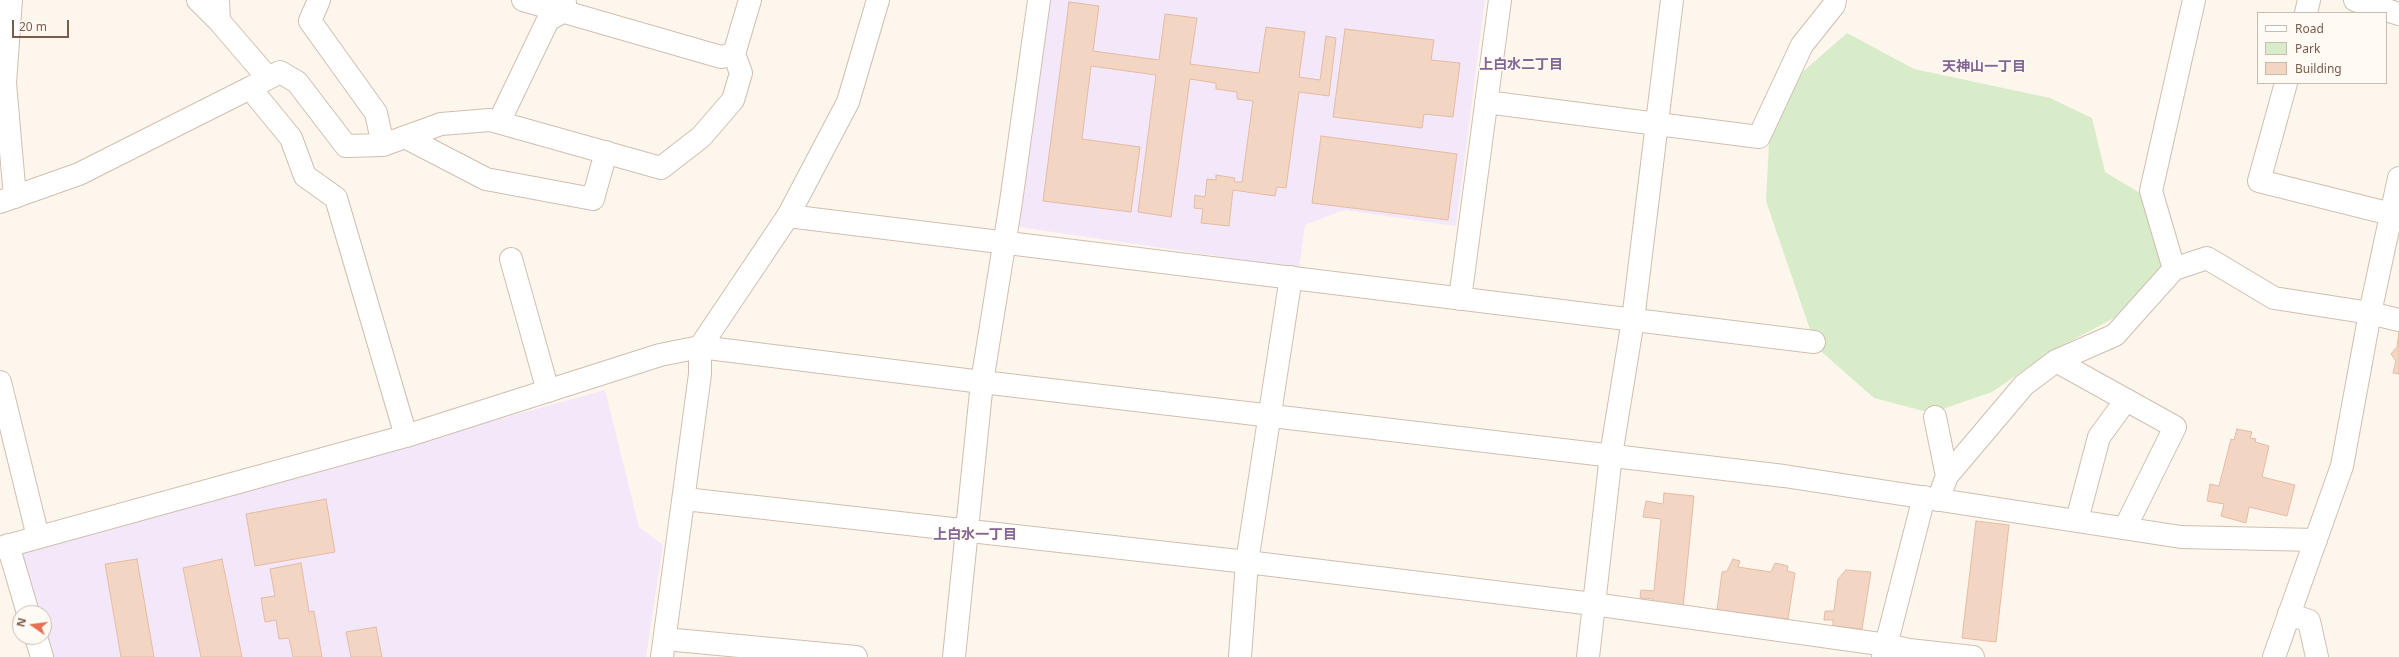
<!DOCTYPE html>
<meta charset="utf-8">
<style>
body{margin:0}
#map{position:relative;width:2399px;height:657px;overflow:hidden;background:#fdf6ec;font-family:"Noto Sans",sans-serif}
canvas{display:block}
.legend{position:absolute;left:2257px;top:12px;width:130px;height:72px;box-sizing:border-box;background:#fffaf3;border:1px solid #cabbb1;margin:0;padding:5px 7px;list-style:none;font-size:12px;color:#7a5c4d}
.legend li{display:flex;align-items:center;gap:8px;height:20px}
.legend b{width:20px;border:1px solid #cabbb1}
.north{position:absolute;left:12px;top:605px;width:40px;height:40px;box-sizing:border-box;background:#fffaf3;border:1px solid #cabbb1;border-radius:50%;rotate:284deg;font-size:11px;font-weight:700;line-height:16px;text-align:center;color:#7a5c4d}
.north::after{content:'';display:block;margin:auto;width:14px;height:18px;background:#e76f51;clip-path:polygon(50% 0,100% 100%,50% 72%,0 100%)}
.scale{position:absolute;left:12px;top:20px;width:57px;height:18px;box-sizing:border-box;border:2px solid #7a5c4d;border-top:0;padding-left:5px;font-size:12px;line-height:14px;white-space:nowrap;color:#7a5c4d;-webkit-text-stroke:3px #fffaf3;paint-order:stroke}
</style>
<div id="map">
<canvas width="2399" height="657"></canvas>
<ul class="legend">
<li><b style="height:5px;background:#fff"></b>Road</li>
<li><b style="height:11px;background:#d8ecc9"></b>Park</li>
<li><b style="height:11px;background:#f3d5c3"></b>Building</li>
</ul>
<div class="north">N</div>
<div class="scale">20 m</div>
</div>
<script>
const g = document.querySelector('canvas').getContext('2d');
g.lineJoin = 'round';
function fillPath(path, color) { g.fillStyle = color; g.fill(path, 'evenodd'); }
const shape = rows => new Path2D(rows.map(r => 'M' + r).join(''));
function stroke(path, color, width, dash) { g.strokeStyle = color; g.lineWidth = width; g.lineCap = dash ? 'butt' : 'round'; g.setLineDash(dash || []); g.stroke(path); }
function drawText(font, color, halo, rows, align = 'center') {
  g.font = font + ' "Noto Sans","Noto Sans JP",sans-serif'; g.lineWidth = 3; g.setLineDash([]); g.textBaseline = 'middle'; g.strokeStyle = halo; g.fillStyle = color; for (const [text, x, y, turn = 0] of rows) {
    g.save(); g.translate(x, y); g.rotate((+turn || 0) * Math.PI / 180); g.textAlign = isNaN(turn) ? turn : align; if (halo) g.strokeText(text, 0, 0); g.fillText(text, 0, 0); g.restore();
  }
}
fillPath(shape([
 [1048,0,1485,0,1456,226,1344,210,1305,225,1299,268,1019,227],
 [605,390,639,527,663,545,646,657,52,657,44,631,44,613,39,613,21,551]
]), '#f3e8fa');
fillPath(shape([
 [1847,33,1914,69,2050,98,2092,118,2105,172,2140,193,2164,272,2114,318,2052,351,1992,392,1931,413,1874,398,1816,347,1766,201,1769,142,1790,83]
]), '#d8ecc9');
const building = shape([
 [1069,2,1099,6,1093,51,1159,60,1165,14,1197,18,1190,64,1259,73,1266,27,1305,32,1299,77,1320,80,1326,36,1336,38,1329,96,1299,92,1286,188,1277,187,1275,196,1233,190,1229,226,1201,223,1203,209,1194,208,1195,195,1205,197,1207,179,1216,180,1216,175,1235,178,1234,182,1242,182,1253,101,1237,99,1237,92,1216,89,1216,83,1190,79,1171,217,1138,212,1156,75,1091,66,1082,139,1140,147,1131,212,1043,201,1069,2],
 [1345,29,1434,40,1431,60,1460,63,1453,117,1424,114,1422,128,1333,117,1345,29],
 [1321,136,1457,154,1448,220,1312,203,1321,136],
 [2399,332,2399,374,2393,373,2396,361,2391,354,2397,347,2399,332],
 [2237,429,2252,432,2250,438,2256,439,2255,442,2269,446,2262,477,2295,485,2287,516,2249,507,2246,523,2221,516,2224,504,2207,501,2210,484,2219,486,2231,439,2234,440,2237,429],
 [1664,493,1694,496,1683,608,1653,605,1653,599,1640,598,1641,590,1654,591,1661,519,1643,517,1646,501,1663,504,1664,493],
 [326,499,335,552,255,566,246,514,326,499],
 [1976,521,2009,525,1996,642,1962,638,1976,521],
 [137,559,154,657,121,657,105,564,137,559],
 [222,559,242,657,201,657,183,568,222,559],
 [1733,559,1740,561,1738,567,1771,572,1775,563,1788,566,1787,571,1795,573,1788,619,1717,610,1722,572,1727,571,1733,559],
 [301,563,309,612,314,611,322,657,293,657,289,638,279,639,276,620,265,622,261,598,275,596,270,569,301,563],
 [1846,570,1871,572,1862,629,1833,626,1833,620,1824,620,1825,611,1834,611,1838,579,1846,570],
 [376,627,382,657,351,657,346,632,376,627]
]);
fillPath(building, '#f3d5c3');
stroke(building, '#e6bba3', 1);
const minor = shape([
 [11,0,5,83,15,197],
 [198,0,219,21],
 [218,0,219,21,268,78],
 [319,0,310,21,376,113,383,145],
 [523,0,721,57,734,54],
 [2355,0,2399,14],
 [2306,13,2309,0],
 [2286,83,2259,181,2391,214],
 [1486,102,1759,137,1802,45,1834,5,1835,0],
 [499,122,548,20,562,12,565,3],
 [405,137,486,179,593,199,606,152],
 [0,202,79,174,250,88],
 [788,216,1814,342],
 [511,259,548,391],
 [2174,269,2207,258,2274,298,2370,313,2399,320],
 [1460,299,1500,0],
 [2056,361,2175,427,2125,528],
 [0,382,38,537],
 [1935,417,1947,476],
 [406,436,336,198,305,176,291,138,250,88,280,72,297,82,346,146,383,145,441,124,490,120,661,168,701,137,733,100,741,73,734,54,750,0],
 [685,499,1247,562,1593,604,1887,645,1909,650,1973,657],
 [1938,500,1947,476,2024,385,2056,361,2115,335,2174,269,2151,191,2194,0],
 [8,545,28,613],
 [2289,614,2309,621,2317,657],
 [36,637,42,657],
 [665,639,856,657],
 [662,657,700,374,700,347],
 [954,657,982,382,1011,202,1039,0],
 [1240,657,1247,562,1291,277],
 [1588,657,1611,455,1633,320,1672,0],
 [1883,657,1924,497]
]);
const tertiary = shape([
 [700,347,982,382,1784,476,2181,537,2316,540],
 [2077,520,2099,437,2126,400],
 [0,548,406,436,660,355,700,347,788,216,848,102,878,0],
 [2274,657,2342,466,2370,313,2399,178]
]);
stroke(minor, '#d1beb0', 24);
stroke(tertiary, '#d1beb0', 24);
stroke(minor, '#fff', 22);
stroke(tertiary, '#fff', 22);
drawText('bold 14px', '#846695', '#fffaf3', [
 ["上白水二丁目",1521,65],
 ["天神山一丁目",1984,67],
 ["上白水一丁目",975,535]
]);
</script>
